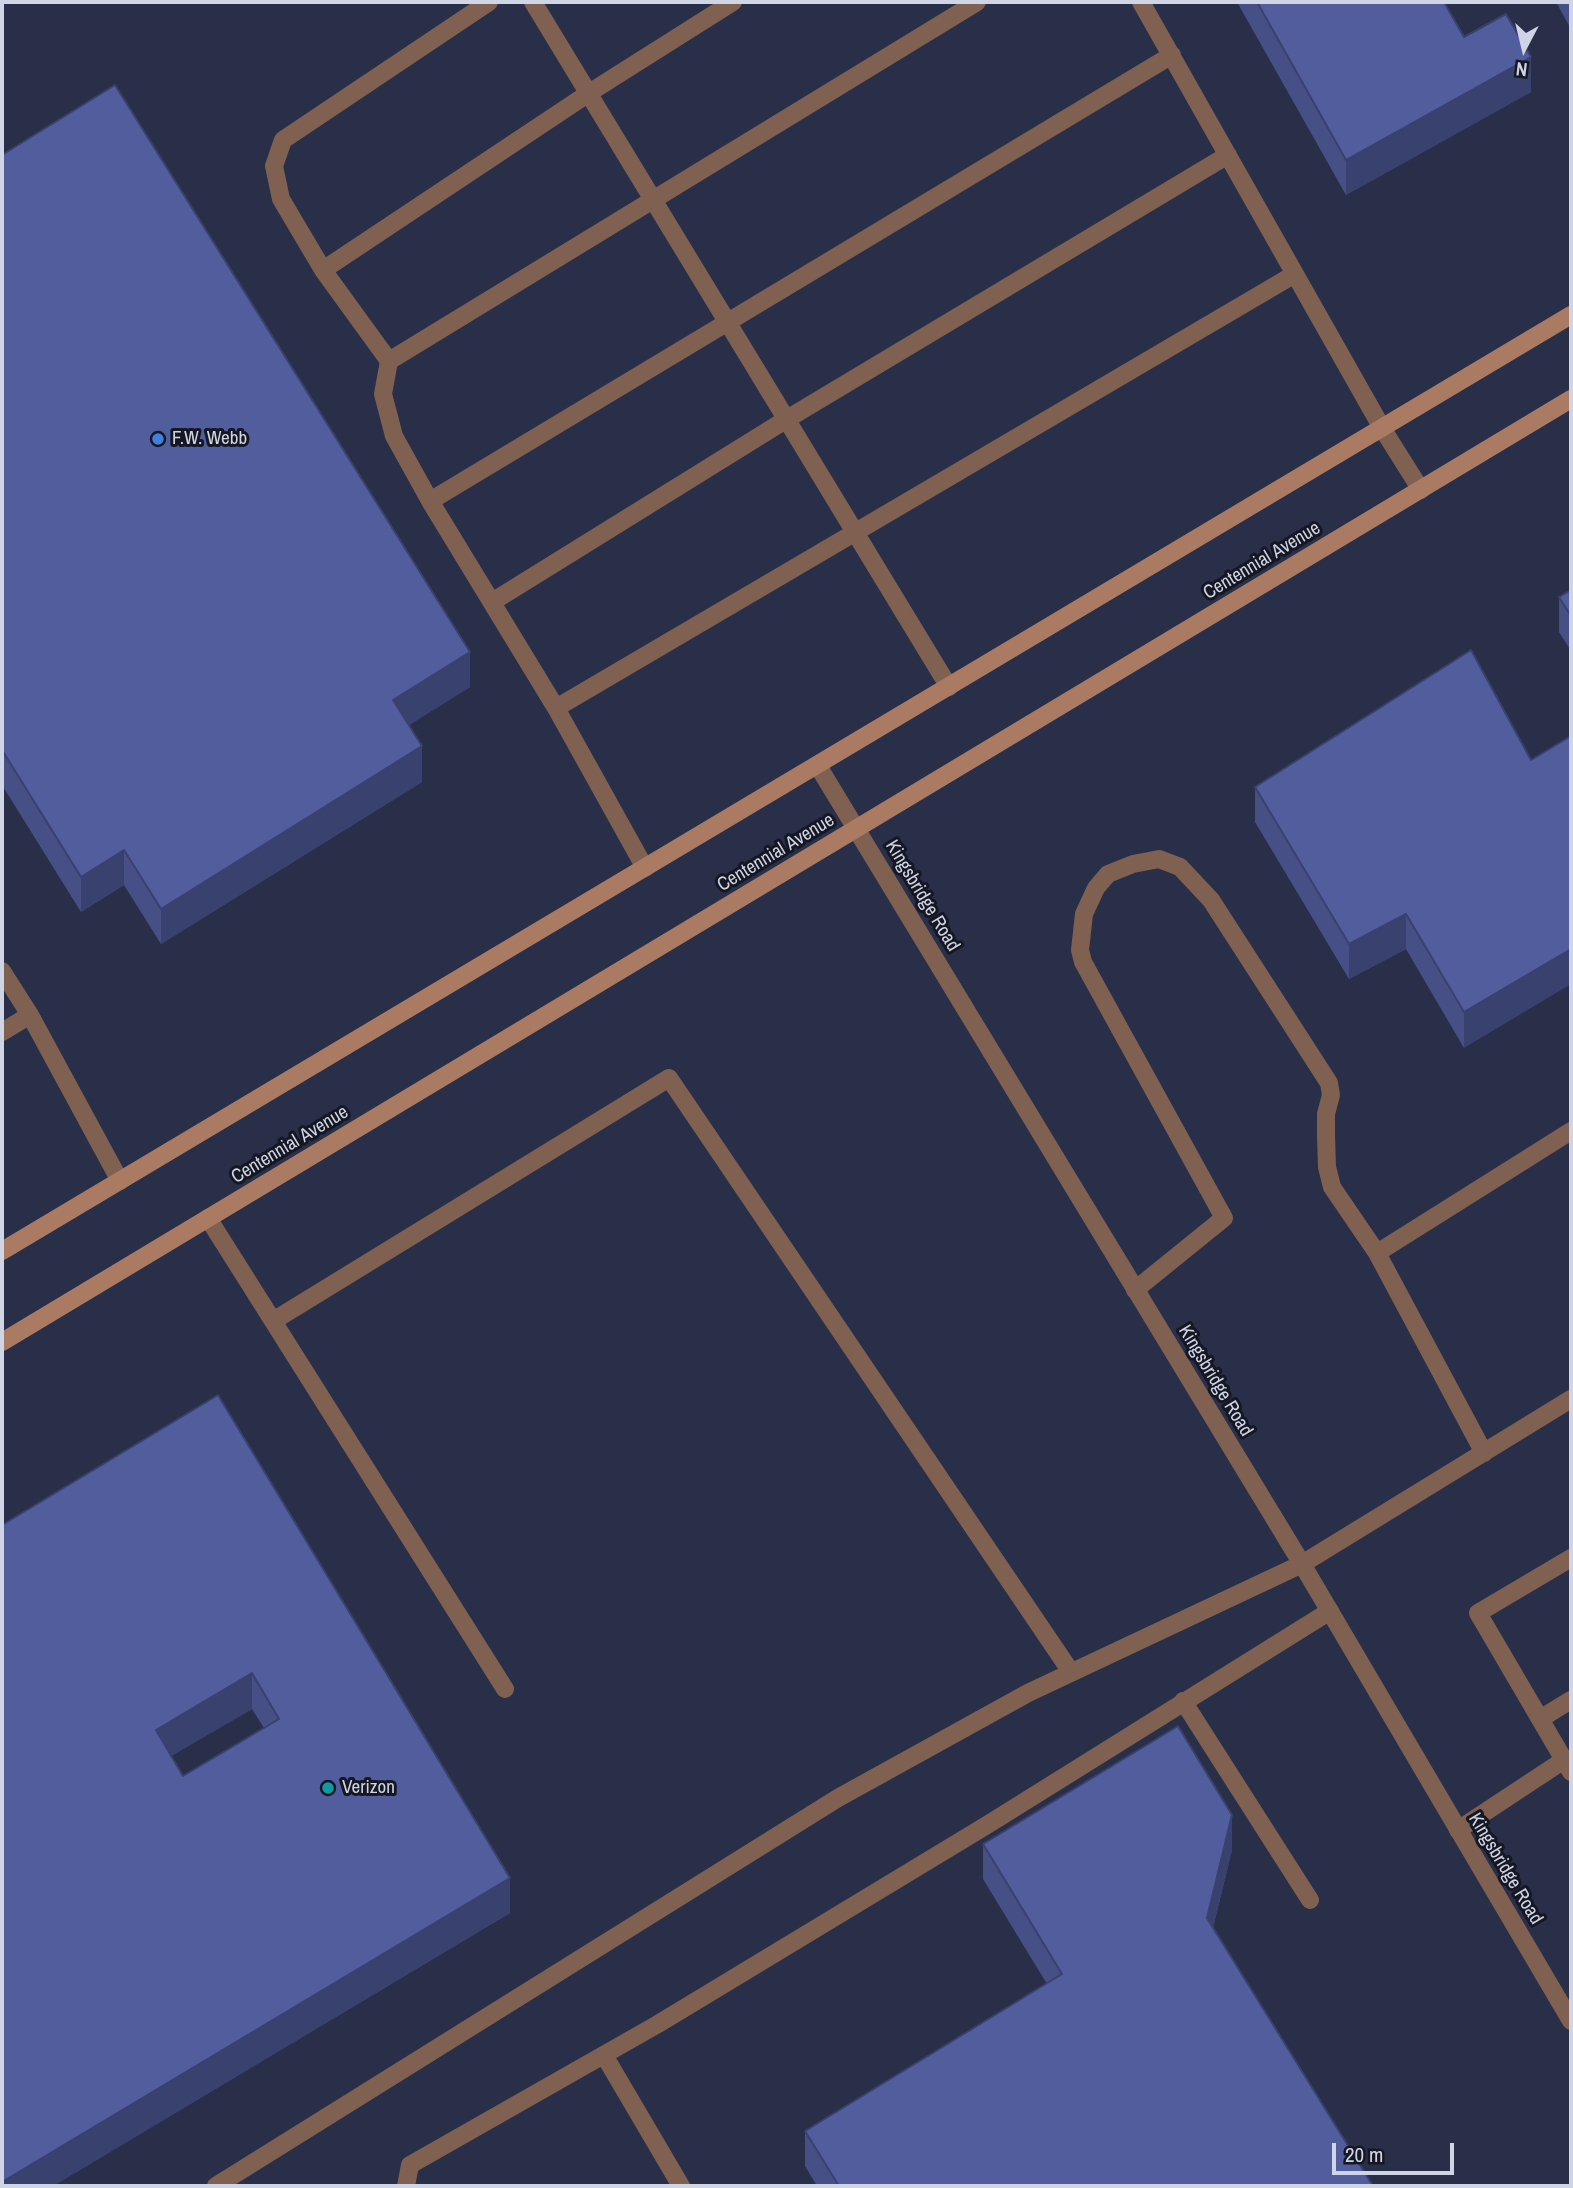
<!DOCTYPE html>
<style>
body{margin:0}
#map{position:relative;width:1573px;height:2188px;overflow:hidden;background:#292f48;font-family:"Archivo Narrow",sans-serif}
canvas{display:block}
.frame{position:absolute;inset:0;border:4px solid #d0d5e5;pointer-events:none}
.north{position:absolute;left:1489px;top:14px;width:70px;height:70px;-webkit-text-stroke:5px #151823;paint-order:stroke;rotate:187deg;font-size:19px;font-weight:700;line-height:28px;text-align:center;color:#d0d5e5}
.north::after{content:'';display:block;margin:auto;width:24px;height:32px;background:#d0d5e5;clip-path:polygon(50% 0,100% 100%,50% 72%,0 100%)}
.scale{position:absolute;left:1332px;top:2143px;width:122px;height:32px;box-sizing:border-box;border:4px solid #d0d5e5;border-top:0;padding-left:9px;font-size:21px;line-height:24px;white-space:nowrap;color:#d0d5e5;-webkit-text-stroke:5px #151823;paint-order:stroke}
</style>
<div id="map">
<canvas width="1573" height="2188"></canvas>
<div class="frame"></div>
<div class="north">N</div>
<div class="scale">20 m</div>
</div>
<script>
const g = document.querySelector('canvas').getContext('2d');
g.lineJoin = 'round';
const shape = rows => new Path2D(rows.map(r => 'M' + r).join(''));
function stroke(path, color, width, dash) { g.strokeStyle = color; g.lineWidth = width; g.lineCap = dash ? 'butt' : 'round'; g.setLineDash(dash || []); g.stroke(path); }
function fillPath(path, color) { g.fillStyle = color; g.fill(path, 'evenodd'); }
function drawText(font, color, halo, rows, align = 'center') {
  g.font = font + ' "Archivo Narrow",sans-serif'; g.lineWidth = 6; g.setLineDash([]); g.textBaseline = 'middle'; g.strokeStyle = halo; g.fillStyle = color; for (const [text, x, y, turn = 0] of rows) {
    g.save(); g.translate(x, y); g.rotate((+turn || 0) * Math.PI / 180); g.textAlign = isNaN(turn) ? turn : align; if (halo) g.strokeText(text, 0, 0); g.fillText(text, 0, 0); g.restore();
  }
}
stroke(shape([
 [489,2,283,140,274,166,281,199,323,270,389,361,383,394,394,436,430,501,556,708,645,868],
 [533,2,949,687],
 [1141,2,1382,428,1421,490],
 [323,270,589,93,733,2],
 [389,361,977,2],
 [430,501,1172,55],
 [492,602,787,419,1228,155],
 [556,708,1295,274],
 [2,971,30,1015],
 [2,1032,30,1015,120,1181],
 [208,1218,505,1689],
 [1377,1253,1571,1131],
 [1135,1290,1224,1218,1083,962,1080,950,1084,914,1096,888,1108,874,1133,864,1159,859,1180,867,1211,900,1329,1083,1331,1095,1326,1114,1326,1135,1327,1167,1332,1187,1377,1253,1484,1453],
 [273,1321,669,1078,1071,1672],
 [1571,1558,1478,1613,1571,1772],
 [1183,1701,1310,1900],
 [1540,1719,1571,1700],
 [1458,1830,1564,1760],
 [604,2055,681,2186],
 [216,2186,838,1798,1028,1693,1302,1564,1571,1399],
 [406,2186,410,2165,658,2024,987,1825,1330,1611]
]), '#7f6051', 18);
stroke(shape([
 [818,766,1302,1564,1571,2021]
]), '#7f6051', 18);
stroke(shape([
 [2,1251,1571,315],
 [2,1342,1571,399]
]), '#ab7a63', 18);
fillPath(shape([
 [1237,2,1444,2,1464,37,1531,92,1346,195],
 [1556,2,1571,2,1571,29],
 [2,155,470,687,409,725,422,782,161,944,124,885,81,912,2,785],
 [1571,590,1571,651,1559,632,1559,597],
 [1531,760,1464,1048,1406,949,1349,979,1255,822,1255,787],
 [218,1395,510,1913,53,2186,2,2186],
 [252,1709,264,1728,183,1776,171,1756],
 [983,1844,1232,1850,1213,1928,1373,2186,817,2186,805,2166,805,2131,1047,1984,983,1879]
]), '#465087');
fillPath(shape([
 [1531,57,1531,92,1346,195,1346,160],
 [470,652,470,687,393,735,393,700],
 [422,746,422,782,161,944,161,909],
 [124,850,124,885,81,912,81,877],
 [1406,914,1406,949,1349,979,1349,944],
 [1571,949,1571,984,1464,1048,1464,1012],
 [252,1673,252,1709,156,1765,156,1730],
 [1232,1815,1232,1850,1207,1953,1207,1918],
 [510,1878,510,1913,53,2186,2,2186,2,2182]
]), '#39416e');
const building = shape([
 [1257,2,1444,2,1464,37,1506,14,1531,57,1346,160,1257,2],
 [115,85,470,652,393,700,422,746,161,909,124,850,81,877,2,750,2,155,115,85],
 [1571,590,1571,616,1559,597,1571,590],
 [1471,650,1531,760,1571,736,1571,949,1464,1012,1406,914,1349,944,1255,787,1471,650],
 [218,1395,510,1878,2,2182,2,1525,218,1395],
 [252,1673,279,1719,183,1776,156,1730,252,1673],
 [1178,1726,1232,1815,1207,1918,1373,2186,839,2186,805,2131,1062,1974,983,1844,1178,1726]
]);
fillPath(building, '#515d9d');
stroke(building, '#39416e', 2);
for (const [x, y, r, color] of [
 [158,439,7,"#3f7fe0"],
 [328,1788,7,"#0f9aa8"]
]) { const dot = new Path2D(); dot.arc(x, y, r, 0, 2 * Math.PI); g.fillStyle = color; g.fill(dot); stroke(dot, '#151823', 2.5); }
drawText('19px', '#d0d5e5', '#151823', [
 ["F.W. Webb",172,439],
 ["Verizon",342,1788]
], 'left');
drawText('19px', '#d0d5e5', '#151823', [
 ["Centennial Avenue",1262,561,-31],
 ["Centennial Avenue",776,853,-31],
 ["Kingsbridge Road",922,896,59],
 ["Centennial Avenue",290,1145,-31],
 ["Kingsbridge Road",1215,1381,59],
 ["Kingsbridge Road",1505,1869,59]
]);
</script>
